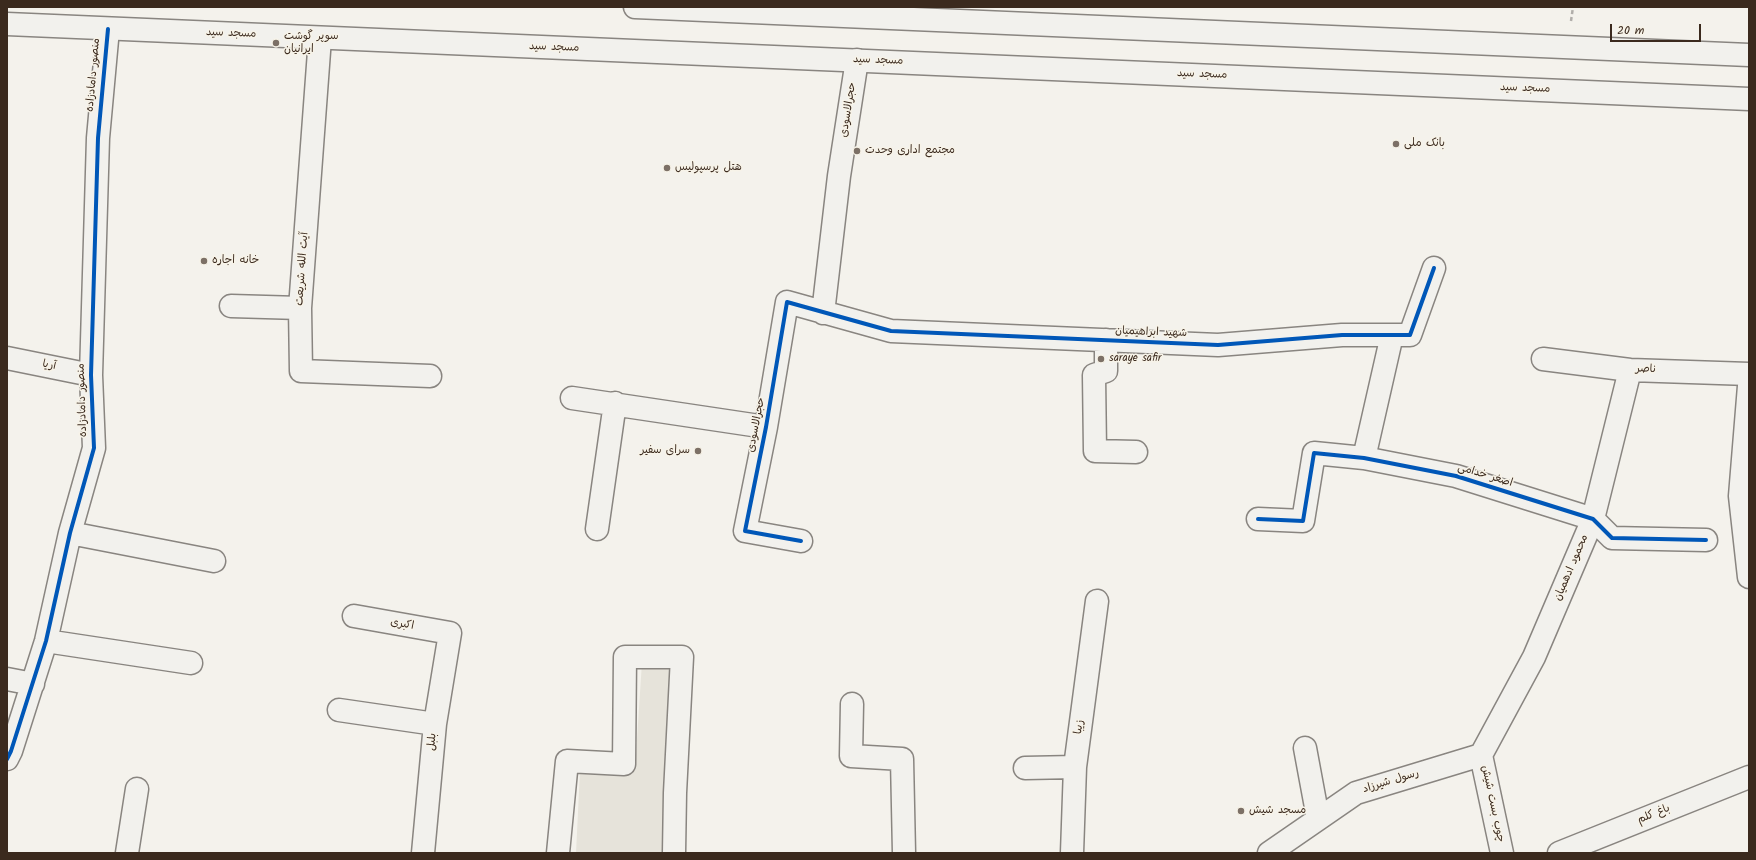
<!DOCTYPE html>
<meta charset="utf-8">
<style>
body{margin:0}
#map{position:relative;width:1756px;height:860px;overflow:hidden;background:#f4f2ec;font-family:Kalam,sans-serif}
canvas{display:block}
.frame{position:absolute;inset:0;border:8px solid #3b2a1e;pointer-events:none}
.scale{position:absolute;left:1610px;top:24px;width:91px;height:18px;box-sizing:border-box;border:2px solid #3b2a1e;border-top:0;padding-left:5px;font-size:12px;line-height:14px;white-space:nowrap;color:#3b2a1e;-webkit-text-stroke:3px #f7f3e8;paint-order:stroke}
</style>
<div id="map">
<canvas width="1756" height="860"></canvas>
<div class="frame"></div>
<div class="scale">20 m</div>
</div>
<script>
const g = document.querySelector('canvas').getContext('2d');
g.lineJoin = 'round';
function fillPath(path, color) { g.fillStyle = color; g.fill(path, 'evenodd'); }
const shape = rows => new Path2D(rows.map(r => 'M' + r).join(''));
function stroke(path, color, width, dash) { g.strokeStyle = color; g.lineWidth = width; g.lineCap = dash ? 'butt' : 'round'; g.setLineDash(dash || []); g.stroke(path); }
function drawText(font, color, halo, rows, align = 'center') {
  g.font = font + ' Kalam,"Playpen Sans Arabic",sans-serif'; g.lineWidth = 3; g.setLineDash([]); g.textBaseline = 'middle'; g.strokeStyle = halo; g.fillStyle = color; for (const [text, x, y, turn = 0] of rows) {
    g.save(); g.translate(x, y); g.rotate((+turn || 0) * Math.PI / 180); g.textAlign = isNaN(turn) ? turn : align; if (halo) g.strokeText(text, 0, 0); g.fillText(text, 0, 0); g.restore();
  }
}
fillPath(shape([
 [642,662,671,663,670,853,576,853,580,771,635,770]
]), '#e6e3da');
const street = shape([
 [320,38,300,308,301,371,430,376],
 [231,306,300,308],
 [823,313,839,176,857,60],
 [1106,340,1106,371,1094,375,1095,451,1136,452],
 [7,358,91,375],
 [1543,359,1630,370,1749,374],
 [572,398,766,427],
 [1364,458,1392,335],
 [1258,519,1303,521,1314,453,1364,458,1456,476,1593,519,1612,538,1706,540],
 [597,529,615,403],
 [70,533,214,561],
 [801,541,745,531,766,427,787,302,891,331,1218,345,1342,335,1410,335,1434,268],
 [354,616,450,633,435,724,423,853],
 [46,641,191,663],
 [7,679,33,684],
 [852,704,851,756,902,759,904,853],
 [339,710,435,724],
 [1305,748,1318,818],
 [1481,755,1534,657,1593,519,1630,370],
 [1481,755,1502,853],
 [7,759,11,751,46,641,70,533,94,448,91,375,98,138,108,29],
 [1025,768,1075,767],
 [127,853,137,789],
 [558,853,567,761,624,764,625,657,682,657,675,793,674,853],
 [1072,853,1075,767,1097,601],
 [1269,853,1356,793,1481,755],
 [1559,853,1749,777]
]);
const secondary = shape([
 [1749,386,1740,496,1749,577]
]);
const primary = shape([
 [635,7,1749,55],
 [7,24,1749,99]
]);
stroke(street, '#898580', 25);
stroke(secondary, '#898580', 25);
stroke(primary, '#898580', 25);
stroke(shape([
 [1571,21,1573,7]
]), '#b1aeaa', 2.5, [4, 3]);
stroke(street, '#f2f1ed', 22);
stroke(secondary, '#f2f1ed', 22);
stroke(primary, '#f2f1ed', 22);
stroke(shape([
 [1258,519,1303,521,1314,453,1364,458,1456,476,1593,519,1612,538,1706,540],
 [801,541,745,531,766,427,787,302,891,331,1218,345,1342,335,1410,335,1434,268],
 [7,759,11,751,46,641,70,533,94,448,91,375,98,138,108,29]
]), '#0057b8', 4);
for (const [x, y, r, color] of [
 [276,43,4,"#7c7066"],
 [1396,144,4,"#7c7066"],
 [857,151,4,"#7c7066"],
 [667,168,4,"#7c7066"],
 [204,261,4,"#7c7066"],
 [1101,359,4,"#7c7066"],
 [698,451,4,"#7c7066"],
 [1241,811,4,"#7c7066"]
]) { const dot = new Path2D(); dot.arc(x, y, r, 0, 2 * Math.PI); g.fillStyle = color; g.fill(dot); stroke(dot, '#f7f3e8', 1.5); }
drawText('11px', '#3b2a1e', '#f7f3e8', [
 ["مسجد سید",231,34,2],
 ["مسجد سید",554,48,2],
 ["مسجد سید",878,61,2],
 ["منصور دامادزاده",94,75,-85],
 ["مسجد سید",1202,75,2],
 ["مسجد سید",1525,89,2],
 ["حجرالاسودی",849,110,-81],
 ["آیت الله شریعت",303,269,-86],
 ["شهید ابراهیمیان",1151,333,2],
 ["آریا",49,366,11],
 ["ناصر",1646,370,2],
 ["منصور دامادزاده",83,400,-92],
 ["حجرالاسودی",757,425,-79],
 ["اصغر خدامی",1485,476,17],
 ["محمود ادهمیان",1572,568,-67],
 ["اکبری",402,625,10],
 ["زیبا",1080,727,-82],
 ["بلبل",433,742,-85],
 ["رسول شیرزاد",1391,782,-17],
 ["چوب بست شیش",1492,804,78],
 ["باغ کلم",1654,815,-22]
]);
drawText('11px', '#3b2a1e', '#f7f3e8', [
 ["سوپر گوشت",284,37],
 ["ایرانیان",284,50],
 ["بانک ملی",1404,144],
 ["مجتمع اداری وحدت",865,151],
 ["هتل پرسپولیس",675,168],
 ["خانه اجاره",212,261],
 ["saraye safir",1109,359],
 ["سرای سفیر",690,451,"right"],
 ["مسجد شیش",1249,811]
], 'left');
</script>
